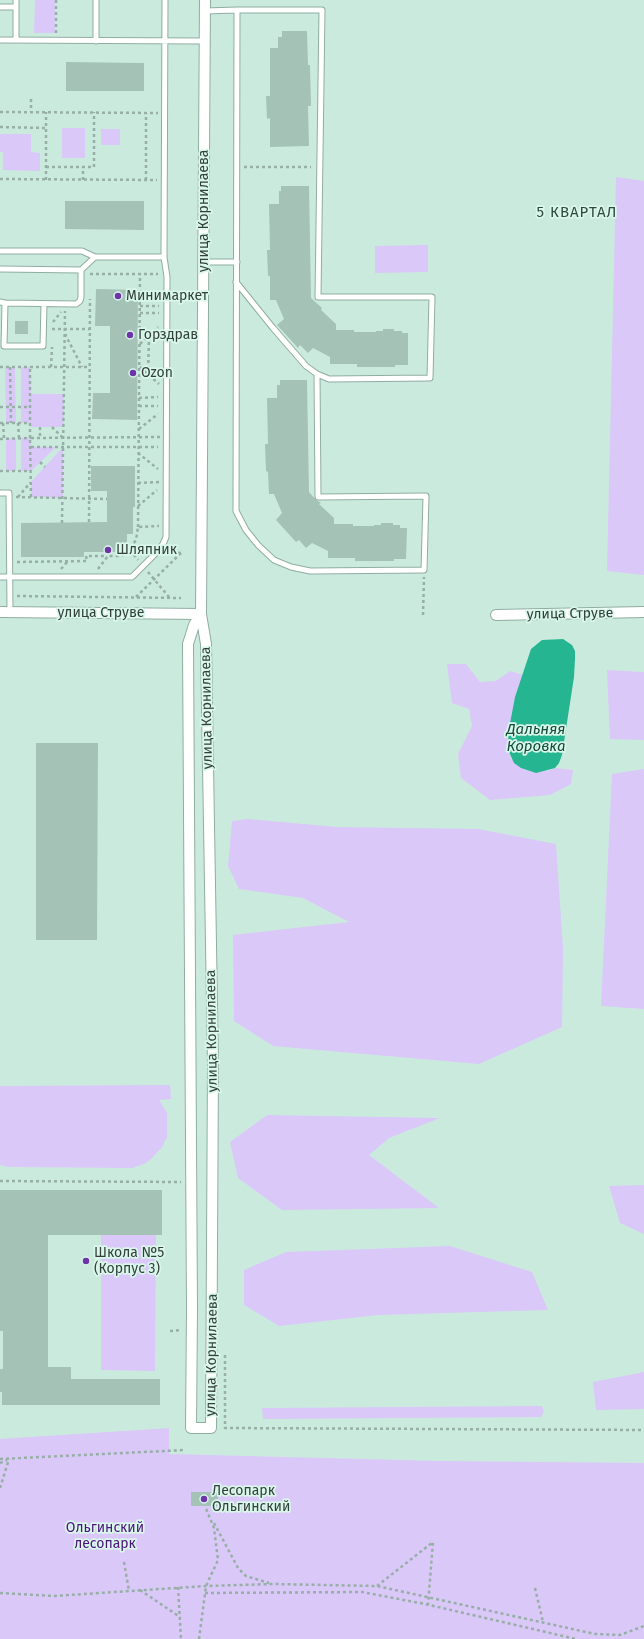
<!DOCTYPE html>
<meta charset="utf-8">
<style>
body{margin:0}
canvas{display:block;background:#cbeade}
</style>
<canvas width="644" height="1639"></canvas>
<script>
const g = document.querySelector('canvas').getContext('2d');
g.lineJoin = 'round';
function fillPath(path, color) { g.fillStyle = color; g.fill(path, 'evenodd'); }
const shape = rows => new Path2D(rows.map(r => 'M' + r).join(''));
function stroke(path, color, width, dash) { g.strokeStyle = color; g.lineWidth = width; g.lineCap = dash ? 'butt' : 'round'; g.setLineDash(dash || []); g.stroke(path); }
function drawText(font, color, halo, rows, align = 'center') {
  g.font = font + ' "Fira Sans",sans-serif'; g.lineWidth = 3.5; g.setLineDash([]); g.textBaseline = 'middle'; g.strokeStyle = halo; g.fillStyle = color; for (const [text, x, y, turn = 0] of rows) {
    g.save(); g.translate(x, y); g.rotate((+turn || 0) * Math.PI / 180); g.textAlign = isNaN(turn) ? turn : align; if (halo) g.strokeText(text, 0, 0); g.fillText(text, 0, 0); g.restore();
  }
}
fillPath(shape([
 [35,0,55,0,55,33,34,33],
 [62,128,85,128,85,158,62,158],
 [101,129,120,129,120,145,101,145],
 [0,134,31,134,31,152,40,153,40,171,3,170,3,152,0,152],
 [616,177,644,181,644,575,607,571],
 [428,245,428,272,375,273,375,246],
 [5,367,15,367,16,423,6,423],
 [21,367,30,367,31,394,64,394,64,427,31,427,30,423,21,423],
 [6,438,16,438,16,471,6,471],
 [21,438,30,438,31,447,56,447,31,471,21,471],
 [63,447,63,498,31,497,31,482],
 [447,664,466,664,480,682,496,681,510,671,523,675,515,697,507,745,511,759,548,771,555,768,573,770,571,784,550,795,490,800,461,778,458,754,472,726,469,709,452,703],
 [607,670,644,672,644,740,610,739],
 [644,769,644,1009,601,1006,612,774],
 [248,819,337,827,478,829,556,844,563,948,562,1027,479,1064,273,1046,234,1021,233,935,349,922,303,898,239,889,228,866,232,821],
 [170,1085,171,1099,159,1100,167,1113,167,1137,162,1147,152,1158,146,1163,132,1168,8,1167,0,1165,0,1086],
 [267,1115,440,1118,389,1138,369,1155,439,1208,282,1210,238,1178,230,1142],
 [644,1185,644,1234,620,1223,609,1186],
 [156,1234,155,1371,101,1370,101,1235],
 [450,1246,532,1272,548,1310,378,1315,279,1326,244,1305,244,1270,286,1252],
 [644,1372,644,1409,596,1410,593,1382],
 [542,1406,544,1411,541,1417,263,1419,262,1408],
 [169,1428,169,1454,440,1461,644,1463,644,1639,0,1639,0,1439]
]), '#dac8f9');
fillPath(shape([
 [563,639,572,645,575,651,575,659,574,677,562,755,559,763,555,768,536,773,521,768,514,763,509,752,508,734,515,697,531,649,542,640]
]), '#26b591');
fillPath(shape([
 [282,31,307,31,308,65,310,65,311,106,308,106,309,146,270,147,270,118,267,119,266,96,270,96,270,48,278,48,278,37,282,37],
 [66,62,144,63,144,91,66,91],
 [281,186,309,186,311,298,322,308,321,310,336,324,336,330,354,330,354,332,376,332,376,331,383,331,383,329,394,329,394,331,402,331,402,333,408,333,408,365,395,365,395,367,357,367,357,364,330,364,330,357,313,348,308,353,300,345,298,348,277,325,284,319,276,300,270,300,270,276,268,276,267,250,270,250,269,204,279,204,279,191,281,191],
 [65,201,144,201,144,230,65,229],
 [96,289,138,290,137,420,92,419,93,393,110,393,110,326,95,326],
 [15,321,28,321,28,334,15,334],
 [280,380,307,380,309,492,316,500,321,503,319,504,334,518,334,524,353,524,353,526,374,526,374,525,381,525,381,523,393,523,393,525,400,525,400,528,407,528,406,559,394,559,394,561,355,561,355,558,328,558,328,551,312,543,306,548,299,540,296,542,276,520,282,513,274,494,269,494,268,472,266,471,265,444,268,444,267,398,277,398,277,385,280,385],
 [91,466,135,466,135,507,133,507,133,534,127,534,127,546,116,546,115,552,84,552,84,557,21,557,21,523,107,522,107,491,91,491],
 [36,743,98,743,97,940,36,940],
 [0,1190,162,1190,162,1235,48,1235,48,1367,71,1367,71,1379,160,1379,160,1405,2,1405,2,1392,0,1392,0,1369,3,1369,3,1331,0,1331],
 [191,1492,218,1492,218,1506,191,1506]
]), '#a5c2b7');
const lane = shape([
 [0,7,16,7],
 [205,11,237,10,236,511,246,530,258,545,274,560,291,567,310,571,424,570,426,496,318,497,317,374],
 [0,40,204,41],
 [16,40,16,0],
 [96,41,96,0],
 [0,251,82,251,95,257],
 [203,262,237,262],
 [0,269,81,270,95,257,164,257],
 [236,282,273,328,306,366,317,374,329,379,430,378,432,297,318,297,322,10,237,10],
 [0,302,5,303,76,304,80,301,81,297,81,270],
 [5,303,4,346,43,346,44,304],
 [0,493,9,493,10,612],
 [0,577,132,577,157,552,163,544,166,537,167,277,164,257,165,0]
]);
const street = shape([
 [0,612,201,614,205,0],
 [201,614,206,644,213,1065,211,1428,191,1428,192,1309,188,644,194,625,201,614],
 [496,615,644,612]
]);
stroke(lane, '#90ada2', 7);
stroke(street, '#90ada2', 12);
stroke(shape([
 [56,33,56,0],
 [31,99,31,112],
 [0,112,158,113],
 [0,127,46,128],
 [46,167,94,167,94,112],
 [244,167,311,167],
 [0,179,157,180],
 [46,180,46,112],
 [83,180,83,167],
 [146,180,146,113],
 [90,274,158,274],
 [140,306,159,306],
 [140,313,159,313],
 [53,322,61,312],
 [52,329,90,329],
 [65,334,82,367],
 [140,344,158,327],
 [0,367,90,367],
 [10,367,11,423],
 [51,367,52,347],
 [140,367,159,384],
 [148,375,149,336],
 [139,398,158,397],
 [139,406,158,406],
 [0,407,30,407],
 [0,423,30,423],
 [3,423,4,438],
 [18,423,19,438],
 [40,427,40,438],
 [52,427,63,438],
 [139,429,158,414],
 [0,439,30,438,30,367],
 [31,447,158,447],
 [138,453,158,469],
 [40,462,45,467],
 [0,471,31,471],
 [138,483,159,482],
 [16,497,107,499],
 [18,497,30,483],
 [31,497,30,438,160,437],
 [138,506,157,490],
 [89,522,90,299],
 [62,523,65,311],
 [138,527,140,274],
 [130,550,138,560],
 [166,552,181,553],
 [17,562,87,561,86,556,107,556],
 [61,569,68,561],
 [98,569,108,556,121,556,127,552,136,540,138,527,159,526],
 [148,572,169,597],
 [17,596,181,598],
 [136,597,181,553],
 [423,615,424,577],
 [0,1181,181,1182],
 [170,1331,182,1330],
 [225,1355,225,1428,644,1430],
 [0,1459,185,1450],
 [0,1463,7,1460],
 [0,1488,9,1459],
 [214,1523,238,1568,246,1576,269,1583],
 [124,1562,129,1591],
 [377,1586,433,1542,428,1605],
 [178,1587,181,1639],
 [535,1588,543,1622],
 [140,1590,180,1617],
 [0,1593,54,1596,206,1586,273,1584,377,1586,595,1634,620,1635,644,1626],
 [205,1593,362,1592,425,1604,576,1639],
 [199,1639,206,1586,218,1560,214,1528,205,1506]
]), '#97afa6', 2.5, [3, 3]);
stroke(lane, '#fff', 5);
stroke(street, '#fff', 10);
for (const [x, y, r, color] of [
 [118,296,4,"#6d33a9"],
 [130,335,4,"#6d33a9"],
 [133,373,4,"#6d33a9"],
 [108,550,4,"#6d33a9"],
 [86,1261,4,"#6d33a9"],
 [204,1499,4,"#6d33a9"]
]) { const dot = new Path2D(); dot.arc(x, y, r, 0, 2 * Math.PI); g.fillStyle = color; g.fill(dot); stroke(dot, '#d9f7eb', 1.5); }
drawText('14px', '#333f3a', '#d9f7eb', [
 ["улица Корнилаева",204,211,-90],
 ["улица Струве",101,613],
 ["улица Струве",570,614,-1],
 ["улица Корнилаева",207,708,-91],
 ["улица Корнилаева",212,1031,-91],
 ["улица Корнилаева",212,1355,-89]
]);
drawText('14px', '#333f3a', '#d9f7eb', [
 ["Минимаркет",126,296],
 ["Горздрав",138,335],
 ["Ozon",141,373],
 ["Шляпник",116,550],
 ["Школа №5",94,1253],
 ["(Корпус 3)",94,1269],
 ["Лесопарк",212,1491],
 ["Ольгинский",212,1507]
], 'left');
drawText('14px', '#4a147a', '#d9f7eb', [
 ["Ольгинский",105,1528],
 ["лесопарк",105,1544]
]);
g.letterSpacing = '1px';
drawText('15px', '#2e473f', '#d9f7eb', [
 ["5 КВАРТАЛ",577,213]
]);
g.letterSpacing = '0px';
drawText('italic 15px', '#124a3a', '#d9f7eb', [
 ["Дальняя",536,730],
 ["Коровка",536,747]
]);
</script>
